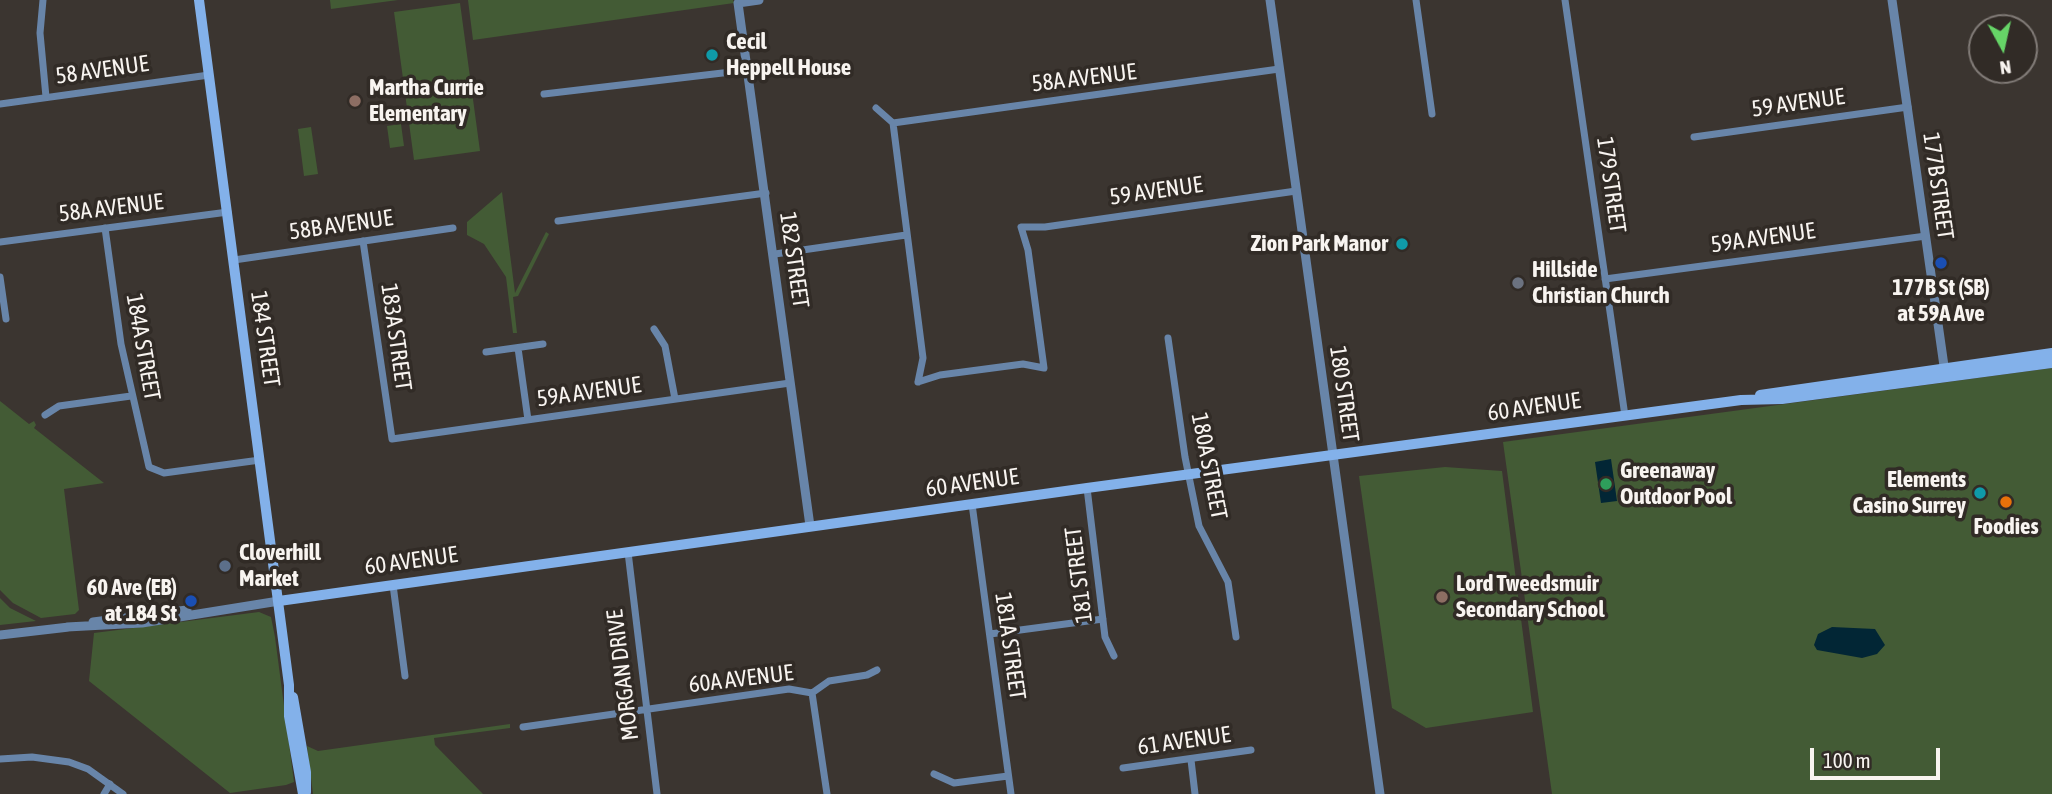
<!DOCTYPE html>
<style>
body{margin:0}
#map{position:relative;width:2052px;height:794px;overflow:hidden;background:#3b3530;font-family:"Asap Condensed",sans-serif}
canvas{display:block}
.north{position:absolute;left:1968px;top:14px;width:70px;height:70px;box-sizing:border-box;background:#312b26;border:2px solid #817b77;border-radius:50%;rotate:172deg;font-size:19px;font-weight:700;line-height:28px;text-align:center;color:#f8f4f0}
.north::after{content:'';display:block;margin:auto;width:24px;height:32px;background:#66d467;clip-path:polygon(50% 0,100% 100%,50% 72%,0 100%)}
.scale{position:absolute;left:1810px;top:748px;width:130px;height:32px;box-sizing:border-box;border:4px solid #f8f4f0;border-top:0;padding-left:9px;font-size:21px;line-height:24px;white-space:nowrap;color:#f8f4f0;-webkit-text-stroke:5px #312b26;paint-order:stroke}
</style>
<div id="map">
<canvas width="2052" height="794"></canvas>
<div class="north">N</div>
<div class="scale">100 m</div>
</div>
<script>
const g = document.querySelector('canvas').getContext('2d');
g.lineJoin = 'round';
function fillPath(path, color) { g.fillStyle = color; g.fill(path, 'evenodd'); }
const shape = rows => new Path2D(rows.map(r => 'M' + r).join(''));
function stroke(path, color, width, dash) { g.strokeStyle = color; g.lineWidth = width; g.lineCap = dash ? 'butt' : 'round'; g.setLineDash(dash || []); g.stroke(path); }
function drawText(font, color, halo, rows, align = 'center') {
  g.font = font + ' "Asap Condensed",sans-serif'; g.lineWidth = 7; g.setLineDash([]); g.textBaseline = 'middle'; g.strokeStyle = halo; g.fillStyle = color; for (const [text, x, y, turn = 0] of rows) {
    g.save(); g.translate(x, y); g.rotate((+turn || 0) * Math.PI / 180); g.textAlign = isNaN(turn) ? turn : align; if (halo) g.strokeText(text, 0, 0); g.fillText(text, 0, 0); g.restore();
  }
}
fillPath(shape([
 [330,0,398,0,331,9],
 [468,0,733,0,734,3,473,40],
 [460,3,480,151,414,160,394,12],
 [401,124,404,146,390,148,387,126],
 [311,127,318,174,304,176,298,129],
 [502,192,515,293,546,232,549,234,518,296,513,297,517,333,513,333,506,277,484,244,467,235,467,222],
 [2052,368,2052,794,1552,794,1503,442],
 [0,401,29,424,34,421,36,425,34,428,104,483,64,489,79,610,75,614,41,618,13,603,0,590],
 [1445,467,1502,471,1533,712,1426,728,1392,708,1359,476],
 [0,598,10,608,36,621,0,625],
 [259,612,271,617,275,637,294,782,286,785,230,793,89,681,94,633],
 [510,724,510,728,434,738,435,745,483,794,313,794,307,746,318,751]
]), '#435b35');
fillPath(shape([
 [1611,459,1617,501,1601,503,1595,462],
 [1832,627,1875,629,1885,645,1877,654,1862,658,1817,650,1814,645,1818,634]
]), '#022635');
stroke(shape([
 [43,0,40,33,46,97],
 [1416,0,1432,114],
 [1565,0,1625,416],
 [544,94,748,70],
 [0,104,209,75],
 [876,108,893,123],
 [893,123,1279,69],
 [893,123,923,358,918,382],
 [1694,137,1908,107],
 [558,221,766,193],
 [105,228,121,344,149,467,164,473,260,460],
 [363,241,392,439,790,383],
 [0,242,228,212],
 [775,254,906,235],
 [234,260,453,228],
 [0,277,6,319],
 [1605,279,1926,236],
 [654,329,665,346,675,399],
 [1168,338,1185,457,1199,526,1228,582,1236,637],
 [518,348,528,420],
 [486,352,543,344],
 [918,382,940,375,1023,364,1044,368,1028,250,1021,227,1045,227,1296,191],
 [45,415,59,406,131,396],
 [1087,488,1105,637,1114,656],
 [972,504,1011,794],
 [628,552,657,794],
 [393,585,405,676],
 [990,634,1103,619],
 [812,693,827,794],
 [812,693,829,681,867,675,877,670],
 [523,727,789,689,812,693],
 [0,759,32,757,69,762,88,769,123,794],
 [1191,760,1195,794],
 [1123,768,1251,750],
 [934,774,954,783,1008,776],
 [104,794,110,784]
]), '#6885a9', 7);
stroke(shape([
 [759,0,738,3,810,526],
 [1270,0,1380,794],
 [1892,0,1945,373],
 [93,622,187,610],
 [67,627,142,623,279,601],
 [0,635,69,627]
]), '#6885a9', 9);
stroke(shape([
 [199,0,289,685,289,716,303,794],
 [1760,395,2052,353],
 [279,601,1087,488,1741,400,1782,399,2052,363],
 [293,697,306,772,306,792]
]), '#83b1ea', 10);
for (const [x, y, r, color] of [
 [712,55,7,"#0f9aa8"],
 [355,101,7,"#8d6e63"],
 [1402,244,7,"#0f9aa8"],
 [1941,263,7,"#1a4fb4"],
 [1518,283,7,"#6b7280"],
 [1606,484,7,"#2e9e5b"],
 [1980,493,7,"#0f9aa8"],
 [2006,502,7,"#e8710a"],
 [225,566,7,"#5c6f8a"],
 [1442,597,7,"#8d6e63"],
 [191,601,7,"#1a4fb4"]
]) { const dot = new Path2D(); dot.arc(x, y, r, 0, 2 * Math.PI); g.fillStyle = color; g.fill(dot); stroke(dot, '#312b26', 2.5); }
drawText('bold 23px', '#f8f4f0', '#312b26', [
 ["Cecil",726,42],
 ["Heppell House",726,68],
 ["Martha Currie",369,88],
 ["Elementary",369,114],
 ["Zion Park Manor",1388,244,"right"],
 ["Hillside",1532,270],
 ["Christian Church",1532,296],
 ["177B St (SB)",1941,288,"center"],
 ["at 59A Ave",1941,314,"center"],
 ["Greenaway",1620,471],
 ["Outdoor Pool",1620,497],
 ["Elements",1966,480,"right"],
 ["Casino Surrey",1966,506,"right"],
 ["Foodies",2006,527,"center"],
 ["Cloverhill",239,553],
 ["Market",239,579],
 ["Lord Tweedsmuir",1456,584],
 ["Secondary School",1456,610],
 ["60 Ave (EB)",177,588,"right"],
 ["at 184 St",177,614,"right"]
], 'left');
drawText('23px', '#f8f4f0', '#312b26', [
 ["58 AVENUE",102,70,-8],
 ["58A AVENUE",1084,78,-7],
 ["59 AVENUE",1798,103,-8],
 ["179 STREET",1611,185,82],
 ["177B STREET",1938,186,82],
 ["59 AVENUE",1156,191,-8],
 ["58A AVENUE",111,208,-7],
 ["58B AVENUE",341,225,-8],
 ["59A AVENUE",1763,238,-8],
 ["182 STREET",794,260,82],
 ["183A STREET",396,337,82],
 ["184 STREET",265,339,82],
 ["184A STREET",143,347,80],
 ["59A AVENUE",589,392,-8],
 ["180 STREET",1344,394,82],
 ["60 AVENUE",1534,407,-8],
 ["180A STREET",1209,466,79],
 ["60 AVENUE",972,483,-8],
 ["60 AVENUE",411,561,-8],
 ["181 STREET",1079,575,-97],
 ["181A STREET",1010,646,82],
 ["MORGAN DRIVE",623,675,-97],
 ["60A AVENUE",741,679,-7],
 ["61 AVENUE",1184,741,-8]
]);
</script>
